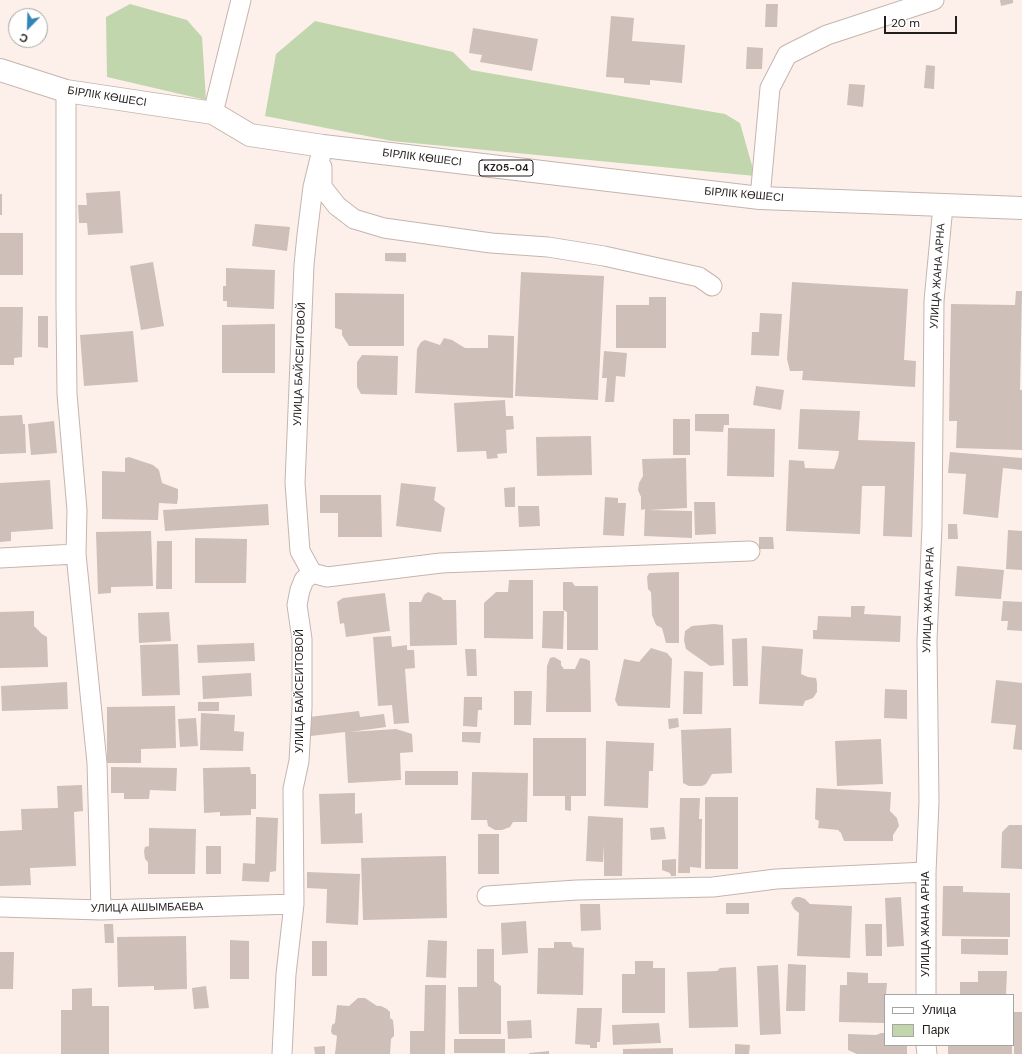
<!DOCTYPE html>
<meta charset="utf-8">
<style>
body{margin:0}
#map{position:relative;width:1022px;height:1054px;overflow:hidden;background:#fdf0eb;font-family:"DM Sans",sans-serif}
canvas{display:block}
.legend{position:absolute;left:884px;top:994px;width:130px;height:52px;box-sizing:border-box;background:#fff;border:1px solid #a7a5a4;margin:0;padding:5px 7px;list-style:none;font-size:12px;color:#231d1b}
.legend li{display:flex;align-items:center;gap:8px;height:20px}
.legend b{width:20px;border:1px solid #a7a5a4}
.north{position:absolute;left:8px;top:8px;width:40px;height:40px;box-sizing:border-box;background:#fff;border:1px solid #a7a5a4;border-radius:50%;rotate:203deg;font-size:11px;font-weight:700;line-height:16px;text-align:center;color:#231d1b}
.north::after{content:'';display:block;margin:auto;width:14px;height:18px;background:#3186b6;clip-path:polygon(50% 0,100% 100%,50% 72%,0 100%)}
.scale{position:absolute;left:884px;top:16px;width:73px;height:18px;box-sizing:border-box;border:2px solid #231d1b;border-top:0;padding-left:5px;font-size:12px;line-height:14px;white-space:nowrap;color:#231d1b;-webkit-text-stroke:3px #fff;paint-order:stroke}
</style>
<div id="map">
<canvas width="1022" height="1054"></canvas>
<ul class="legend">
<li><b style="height:5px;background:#fff"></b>Улица</li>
<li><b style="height:11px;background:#c1d6ac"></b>Парк</li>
</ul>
<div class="north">С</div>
<div class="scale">20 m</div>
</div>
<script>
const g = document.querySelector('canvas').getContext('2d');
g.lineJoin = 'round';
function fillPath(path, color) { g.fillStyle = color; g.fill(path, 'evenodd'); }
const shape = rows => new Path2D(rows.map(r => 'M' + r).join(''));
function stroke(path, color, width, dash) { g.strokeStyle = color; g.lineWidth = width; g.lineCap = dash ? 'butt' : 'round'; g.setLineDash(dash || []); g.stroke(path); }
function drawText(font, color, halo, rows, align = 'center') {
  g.font = font + ' "DM Sans",sans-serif'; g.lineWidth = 3; g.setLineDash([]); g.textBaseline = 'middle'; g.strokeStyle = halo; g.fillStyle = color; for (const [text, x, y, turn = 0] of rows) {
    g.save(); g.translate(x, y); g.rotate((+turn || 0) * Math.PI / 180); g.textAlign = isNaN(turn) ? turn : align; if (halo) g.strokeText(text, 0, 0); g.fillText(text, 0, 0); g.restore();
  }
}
fillPath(shape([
 [130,4,187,20,202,37,206,100,107,77,106,17],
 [315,21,453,52,471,70,725,114,740,123,755,176,392,141,265,116,276,54]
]), '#c1d6ac');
fillPath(shape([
 [1000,0,1013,0,1013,3,1001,6],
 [766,4,778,4,777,27,765,27],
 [611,16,634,18,632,41,685,45,682,83,650,80,650,85,624,83,624,78,606,77],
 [473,28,538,39,532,71,480,62,482,55,469,53],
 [747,47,763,48,762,69,746,69],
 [926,65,935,66,934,89,924,88],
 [849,84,865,85,863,107,847,105],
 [120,191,123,233,88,235,87,223,79,223,78,205,87,205,86,193],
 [0,194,2,194,2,215,0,215],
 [255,224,290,227,287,251,252,246],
 [0,233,23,233,23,275,0,275],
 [385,253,406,253,406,262,385,261],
 [153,262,164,326,141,330,130,266],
 [226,268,275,270,274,309,227,307,227,301,223,301,223,286,226,286],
 [521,272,604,276,598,400,515,396],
 [792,282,908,289,904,360,916,361,915,387,802,380,803,371,790,371,787,359],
 [1016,291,1022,291,1020,390,1022,390,1022,450,956,448,957,421,949,421,951,304,1015,305],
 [335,293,404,294,404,346,349,346,342,335,342,330,335,328],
 [649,297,666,297,666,348,616,348,616,305,649,305],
 [0,307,23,307,22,357,14,358,14,365,0,365],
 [760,313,782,314,779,356,751,355,752,332,759,332],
 [38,316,48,316,48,348,38,347],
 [275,324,275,373,222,373,222,325],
 [133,331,138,382,84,386,80,335],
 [488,335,514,336,513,398,415,393,417,349,421,342,425,340,440,345,444,338,452,340,465,348,488,348],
 [604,351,627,353,625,377,616,376,614,402,605,402,607,378,602,378],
 [362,355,398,356,397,395,361,394,357,387,357,362],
 [756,386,784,390,781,410,753,405],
 [505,400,506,416,513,416,514,429,506,430,507,453,497,454,498,458,487,459,486,451,457,452,454,403],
 [800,409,860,411,858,440,915,442,912,537,883,536,885,486,862,486,860,534,786,531,789,460,804,461,805,468,834,469,838,458,839,451,798,449],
 [695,414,729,414,729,425,724,425,723,432,695,431],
 [22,415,23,424,25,424,26,453,0,454,0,416],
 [673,419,690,419,690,455,673,455],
 [54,421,57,453,31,455,28,424],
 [728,428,775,429,774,477,727,476],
 [591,436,592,475,537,476,536,437],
 [950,452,1022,458,1022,470,1003,468,998,518,963,514,966,474,948,473],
 [129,457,153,465,159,470,162,483,178,489,178,498,177,504,159,503,158,520,102,519,102,471,125,472,125,458],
 [686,458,687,508,648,510,692,511,692,538,644,536,645,509,641,510,641,497,638,490,639,483,643,476,642,459],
 [50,480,53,529,11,532,11,541,0,542,0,483],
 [401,483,436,487,434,500,445,508,441,532,396,526],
 [515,487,515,507,505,507,504,488],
 [320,495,381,495,382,537,338,537,338,513,320,513],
 [605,497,618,498,618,503,626,503,624,536,603,535],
 [694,502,715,502,716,534,695,535],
 [268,504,269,525,165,531,163,510],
 [518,506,539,506,540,526,519,527],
 [948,524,957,524,958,539,948,539],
 [1008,530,1022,531,1022,570,1006,569],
 [151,531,153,586,111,587,111,593,98,594,96,532],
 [759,537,773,537,774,549,759,549],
 [195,538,247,539,246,583,195,583],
 [157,541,172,541,172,589,156,589],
 [957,566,1004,570,1001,599,955,596],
 [679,572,679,643,666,643,662,628,656,625,652,615,651,592,648,589,647,577,649,573],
 [509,580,533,580,533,639,484,638,484,603,496,592,508,592],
 [563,582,572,582,575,586,598,586,598,650,567,650,567,612,563,610],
 [428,592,441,597,443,600,456,600,457,645,410,646,409,602,421,602,424,595],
 [385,593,390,631,346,637,344,623,340,624,337,602,343,598],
 [1003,601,1022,602,1022,631,1007,630,1008,621,1001,621],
 [851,606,865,606,864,614,901,616,900,642,813,639,813,630,817,630,818,616,851,617],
 [34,611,34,626,42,634,47,637,48,667,0,668,0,612],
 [543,611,564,611,563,649,542,648],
 [169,612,171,641,139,643,138,613],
 [714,624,723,625,724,665,710,666,686,649,684,640,685,631,692,626],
 [391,636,392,647,407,645,407,650,414,650,415,668,405,669,409,723,394,724,392,705,378,706,373,637],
 [747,638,748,686,733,686,732,639],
 [254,643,255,661,198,663,197,645],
 [178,644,180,695,142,696,140,645],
 [762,646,803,649,801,674,808,677,816,678,817,683,817,692,813,698,805,701,803,706,759,704],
 [651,648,667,653,672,659,670,708,618,706,615,700,624,659,639,662],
 [465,649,476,649,477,676,467,676],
 [554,657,561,661,561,665,564,669,575,669,580,658,586,659,590,661,591,712,546,712,547,666,550,658],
 [684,671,703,672,702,714,683,714],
 [251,673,252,696,203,699,202,676],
 [996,680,1022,683,1022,750,1013,749,1016,725,991,723],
 [67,682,68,709,2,711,1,686],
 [885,689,907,690,907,719,884,718],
 [514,691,532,691,531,725,514,725],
 [464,697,482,697,482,710,478,710,477,727,463,726],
 [198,702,219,702,219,711,198,711],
 [175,706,176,748,141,749,141,763,107,763,107,707],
 [359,711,360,717,384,714,386,727,350,732,396,729,412,734,413,752,400,753,401,780,348,783,345,732,311,736,309,717],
 [201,713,235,715,234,731,244,732,243,751,200,750],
 [196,718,198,746,180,747,178,719],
 [678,718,679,727,669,729,668,719],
 [731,728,732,773,712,774,706,784,702,786,689,786,683,783,681,730],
 [462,732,481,732,480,743,462,742],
 [533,738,586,738,586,796,571,796,571,811,565,810,565,796,533,796],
 [881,739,883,784,837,786,835,741],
 [606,741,654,743,653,771,649,771,648,808,604,806],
 [111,767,177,768,176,791,150,790,149,799,124,799,124,793,111,793],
 [250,767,251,774,256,774,256,809,251,809,251,815,220,816,220,812,204,813,203,768],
 [405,771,458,771,458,785,405,785],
 [472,772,528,773,527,822,513,822,510,827,502,830,495,830,488,826,487,820,471,820],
 [82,785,83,811,74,812,76,866,30,868,31,885,0,886,0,831,22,830,21,809,58,808,57,786],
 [816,788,891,792,890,811,897,818,899,826,893,835,893,841,844,841,841,833,838,830,818,828,819,821,815,819],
 [355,793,355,814,362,813,363,843,321,844,319,794],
 [705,797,738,797,738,869,705,869],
 [680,798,700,798,699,819,702,819,701,868,690,867,690,873,678,873],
 [588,816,623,818,622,876,604,876,604,845,603,862,586,861],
 [256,817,278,818,276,871,270,872,269,882,242,881,243,863,255,864],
 [1009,825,1022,825,1022,869,1001,868,1002,832],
 [664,827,666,839,651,840,650,828],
 [149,828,196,829,195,874,148,874,148,862,145,859,144,851,145,847,149,846],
 [478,834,499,834,499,874,478,874],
 [206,846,221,846,221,874,206,874],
 [446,856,447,918,363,920,361,858],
 [676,859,676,876,671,876,670,873,662,870,662,860],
 [307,872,360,874,358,925,326,923,327,889,307,888],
 [943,886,963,886,963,892,1010,893,1010,937,942,936],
 [796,897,800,897,805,899,810,904,852,906,850,958,797,956,799,913,794,909,791,903,793,899],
 [901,897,904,946,887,947,885,898],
 [726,903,749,903,749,914,726,914],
 [580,904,600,904,601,930,581,931],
 [526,921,528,953,502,955,501,923],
 [104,924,113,924,114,943,105,943],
 [865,924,882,924,882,956,866,956],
 [186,936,187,989,154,990,154,986,118,987,117,937],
 [961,939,1008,939,1008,955,961,954],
 [230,940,249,941,249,979,230,979],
 [428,940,447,941,446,978,426,977],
 [312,941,327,941,327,976,312,976],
 [554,942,571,942,573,947,584,948,583,995,537,994,538,948,554,948],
 [477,949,494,949,494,981,501,986,501,1034,459,1034,458,987,477,987],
 [0,952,14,952,13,989,0,989],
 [635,961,653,961,653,968,665,968,665,1013,622,1013,622,974,635,974],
 [788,964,806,965,805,1011,786,1011],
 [778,965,781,1034,760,1035,757,966],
 [736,967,738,1027,689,1028,687,972,717,971,720,968],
 [978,971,1007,971,1006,995,960,995,960,982,978,982],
 [847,972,868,973,868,983,887,983,886,995,885,995,885,1023,839,1022,840,985,847,985],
 [425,985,446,985,445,1054,410,1054,410,1031,424,1031],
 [206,986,209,1008,194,1009,192,988],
 [92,988,92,1006,109,1006,109,1054,61,1054,61,1010,72,1010,72,989],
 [358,998,365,998,377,1006,381,1006,387,1009,390,1012,390,1018,393,1020,394,1030,394,1036,391,1039,390,1054,335,1054,337,1036,332,1034,331,1031,332,1025,335,1023,337,1005,349,1006],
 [577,1008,602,1008,600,1042,597,1042,597,1048,590,1048,590,1045,575,1044],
 [1014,1012,1022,1012,1022,1054,1014,1054],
 [531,1020,532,1038,508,1039,507,1021],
 [659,1023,661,1043,613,1045,612,1025],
 [881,1033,885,1033,885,1045,907,1045,907,1054,857,1054,848,1050,848,1034,876,1035],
 [454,1039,505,1039,505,1053,454,1053],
 [735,1044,750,1045,749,1054,735,1054],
 [948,1045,1012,1045,1012,1054,948,1054],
 [325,1046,325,1054,315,1054,314,1047],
 [673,1048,673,1054,623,1054,623,1049],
 [549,1051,549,1054,529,1054,529,1053]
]), '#cebfb8');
const street = shape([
 [66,91,66,306,67,394,77,510,76,554,97,763,101,910],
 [213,113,241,0],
 [322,167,322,187,337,206,354,219,384,228,491,243,548,247,604,256,699,277,712,286],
 [760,198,770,88,787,55,827,35,934,0],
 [0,558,76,554],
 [312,573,327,577,441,563,750,551],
 [487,896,577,890,713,887,776,879,926,872],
 [0,907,101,910,294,904],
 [926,995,926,872,929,802,927,641,932,526,934,301,943,206],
 [926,1045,927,1054],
 [282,1054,286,974,294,904,293,789,299,761,302,708,302,639,297,605,300,590,304,580,312,573,300,551,295,483,304,265,307,235,313,187,323,146]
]);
const primary = shape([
 [0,70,66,91,213,113,250,135,323,146,760,198,1022,208]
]);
stroke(street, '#c4b5ae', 21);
stroke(primary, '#c4b5ae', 24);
stroke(street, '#fff', 19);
stroke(primary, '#fff', 22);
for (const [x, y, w] of [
 [506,168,54]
]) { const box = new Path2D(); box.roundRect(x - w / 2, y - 8, w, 16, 3); g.fillStyle = '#fff'; g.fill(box); stroke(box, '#231d1b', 1); }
drawText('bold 10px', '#231d1b', null, [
 ["KZ05-04",506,168]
]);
drawText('11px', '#231d1b', '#fff', [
 ["БІРЛІК КӨШЕСІ",107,97,9],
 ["БІРЛІК КӨШЕСІ",422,158,7],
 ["БІРЛІК КӨШЕСІ",744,195,5],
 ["УЛИЦА ЖАНА АРНА",938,276,-86],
 ["УЛИЦА БАЙСЕИТОВОЙ",300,364,-88],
 ["УЛИЦА ЖАНА АРНА",929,600,-88],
 ["УЛИЦА БАЙСЕИТОВОЙ",300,691,-90],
 ["УЛИЦА АШЫМБАЕВА",147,908,-1],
 ["УЛИЦА ЖАНА АРНА",926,924,-90]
]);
</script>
